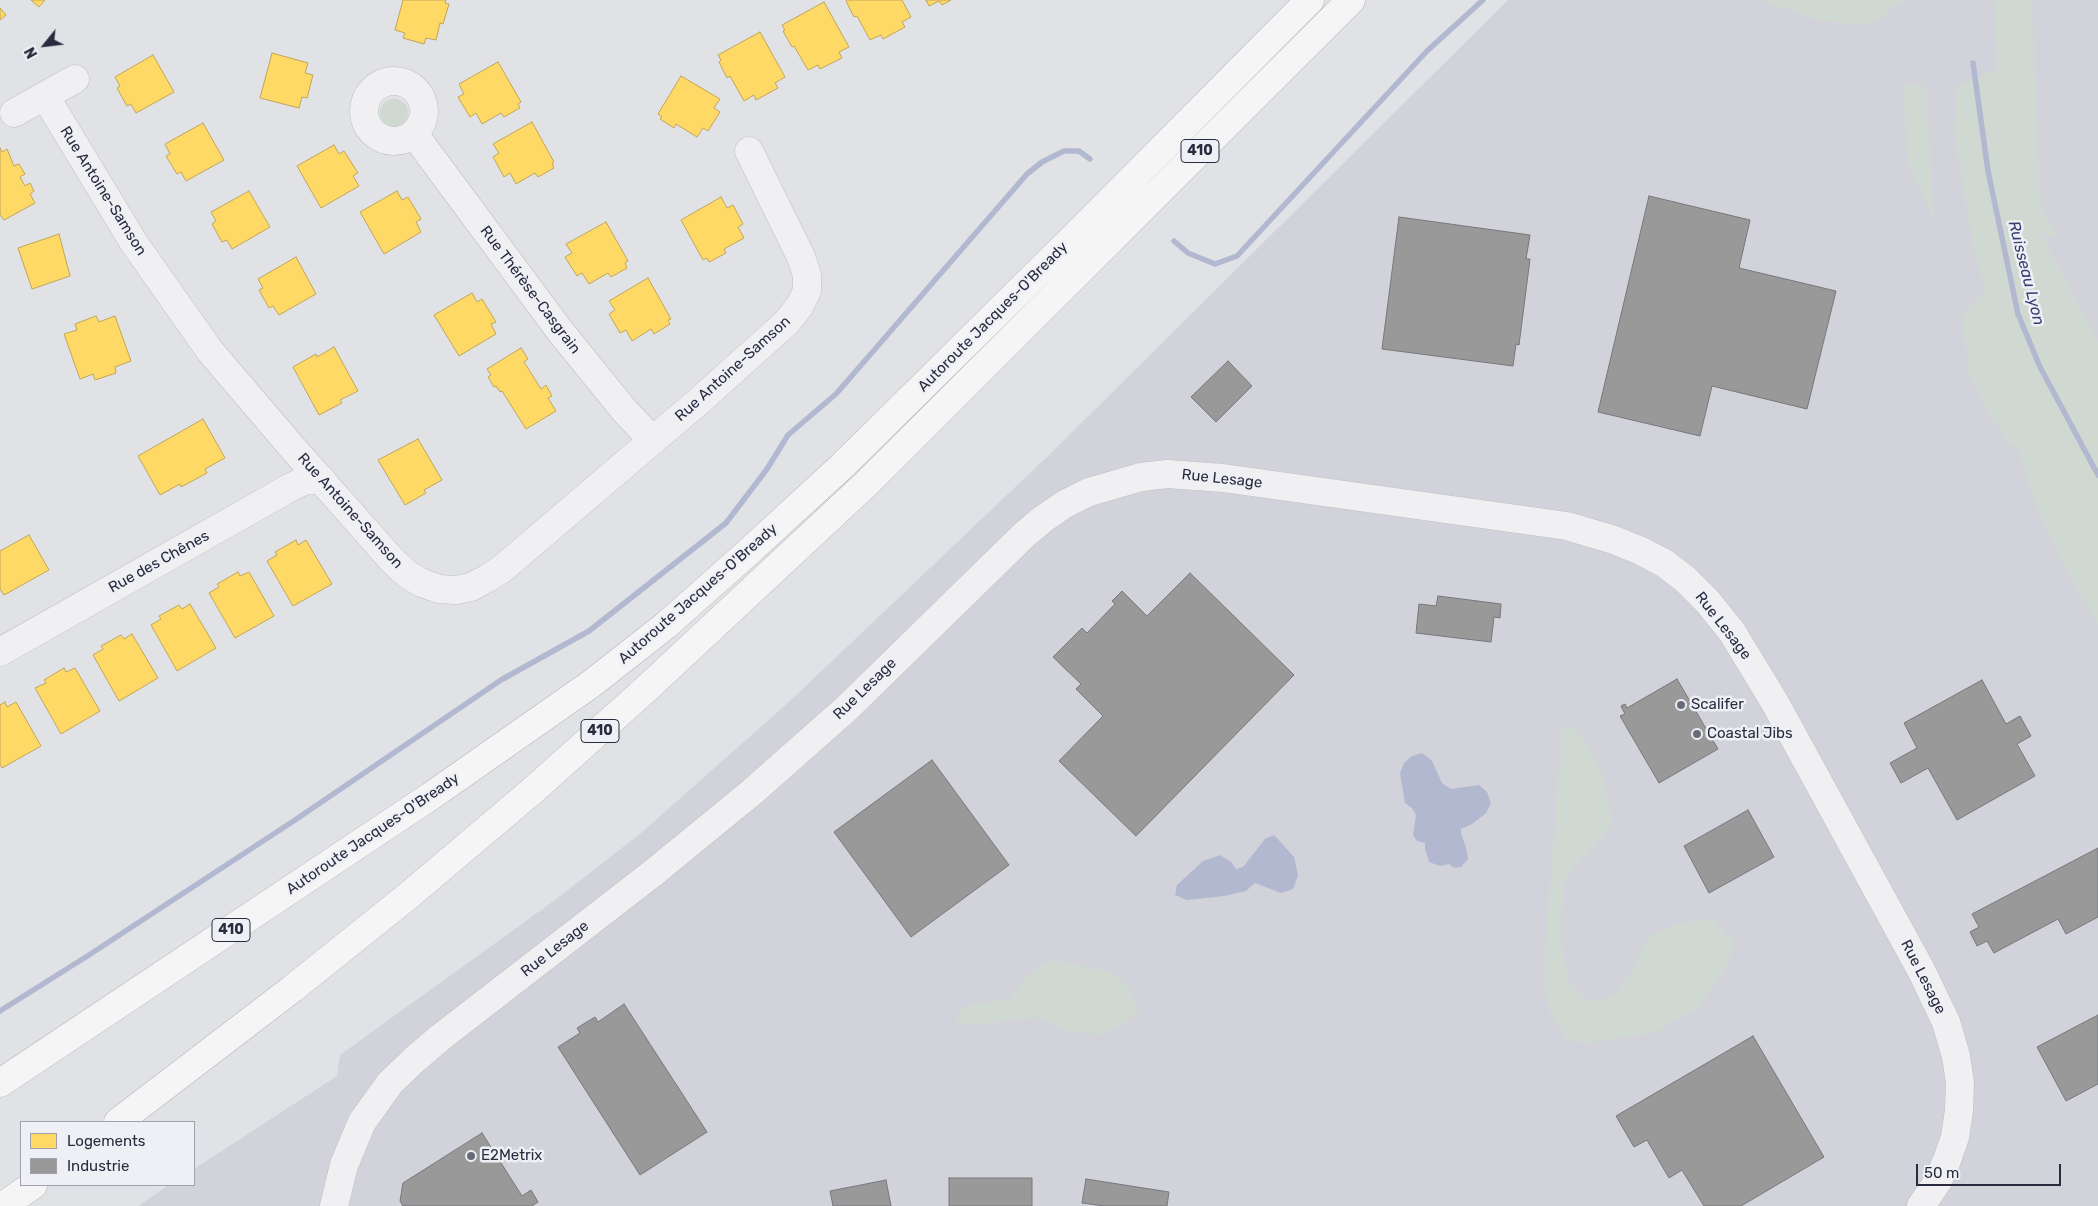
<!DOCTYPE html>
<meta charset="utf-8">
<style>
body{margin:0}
#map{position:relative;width:2098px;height:1206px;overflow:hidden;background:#e1e2e6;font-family:Rubik,sans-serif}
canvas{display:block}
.legend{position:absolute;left:20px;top:1121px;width:175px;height:65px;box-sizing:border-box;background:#eff0f5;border:1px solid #a0a1ac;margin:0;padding:6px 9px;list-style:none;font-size:15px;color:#292b3e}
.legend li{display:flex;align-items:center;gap:10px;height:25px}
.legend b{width:25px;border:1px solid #a0a1ac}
.north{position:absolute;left:20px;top:20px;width:50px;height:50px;-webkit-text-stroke:4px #eff0f5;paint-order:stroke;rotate:241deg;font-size:14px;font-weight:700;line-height:20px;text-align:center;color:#292b3e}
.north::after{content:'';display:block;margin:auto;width:18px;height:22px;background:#292b3e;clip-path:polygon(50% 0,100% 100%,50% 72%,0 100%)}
.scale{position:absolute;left:1916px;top:1164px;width:145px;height:22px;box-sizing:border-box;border:2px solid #292b3e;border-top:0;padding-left:6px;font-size:15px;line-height:18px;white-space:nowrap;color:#292b3e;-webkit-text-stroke:4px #eff0f5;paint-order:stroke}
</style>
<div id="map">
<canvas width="2098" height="1206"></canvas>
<ul class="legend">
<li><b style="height:14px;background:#ffd966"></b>Logements</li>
<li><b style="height:14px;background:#999"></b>Industrie</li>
</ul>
<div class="north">N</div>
<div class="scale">50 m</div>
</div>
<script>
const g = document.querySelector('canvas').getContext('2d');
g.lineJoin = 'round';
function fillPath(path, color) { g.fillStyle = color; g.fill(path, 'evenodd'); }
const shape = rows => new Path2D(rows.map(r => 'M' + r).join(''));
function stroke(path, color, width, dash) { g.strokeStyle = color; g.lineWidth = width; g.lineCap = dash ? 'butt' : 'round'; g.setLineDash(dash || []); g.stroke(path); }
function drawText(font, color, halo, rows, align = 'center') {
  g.font = font + ' Rubik,sans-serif'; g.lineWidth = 5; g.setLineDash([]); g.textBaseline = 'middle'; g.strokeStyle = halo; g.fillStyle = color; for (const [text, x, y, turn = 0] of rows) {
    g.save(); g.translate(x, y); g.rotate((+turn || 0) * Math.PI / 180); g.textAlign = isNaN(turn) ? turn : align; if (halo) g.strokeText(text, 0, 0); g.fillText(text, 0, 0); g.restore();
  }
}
fillPath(shape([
 [1508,0,2098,0,2098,1206,138,1206,169,1185,194,1185,194,1169,337,1076,340,1055,555,900,641,833,791,700,1049,455]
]), '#d2d3da');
fillPath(shape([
 [1761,0,1906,0,1868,25,1820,21],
 [1988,0,2032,0,2037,141,2041,206,2059,238,2041,234,2098,341,2098,624,2061,560,2033,498,2019,451,2003,436,1970,379,1962,318,1985,289,1973,247,1954,129,1957,89,1968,81,1997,70,1995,3],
 [1920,82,1926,88,1934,219,1907,162,1904,86],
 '380 113a14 14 0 1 1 28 0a14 14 0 1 1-28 0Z',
 [1562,727,1576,729,1601,770,1613,825,1578,862,1570,872,1564,885,1560,938,1568,980,1587,1002,1611,997,1626,980,1650,935,1681,923,1710,918,1734,942,1727,966,1700,1006,1656,1032,1588,1043,1568,1041,1550,1013,1543,983],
 [1051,959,1109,972,1126,983,1139,1013,1104,1035,1069,1031,1040,1017,970,1025,955,1020,966,1006,1009,999,1032,972]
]), '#cfd9d2');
fillPath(shape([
 [1422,753,1432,761,1442,783,1451,789,1479,785,1487,792,1491,803,1486,813,1472,824,1461,829,1461,834,1466,847,1468,859,1461,867,1454,868,1449,864,1440,866,1429,862,1425,849,1425,843,1417,841,1413,835,1416,815,1412,808,1405,803,1400,773,1404,763,1412,756],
 [1274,835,1294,857,1298,875,1293,889,1281,893,1255,883,1246,891,1224,896,1187,900,1175,895,1177,885,1203,861,1220,855,1231,862,1236,869,1243,867,1265,839]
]), '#b1b8d0');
const homes = shape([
 [31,0,45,0,39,7,31,0],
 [403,0,446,0,445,3,449,4,443,24,440,23,436,40,426,38,424,44,403,38,405,33,395,30,403,0],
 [847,0,902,0,911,17,902,22,905,27,883,39,881,35,870,40,857,16,854,17,846,1,847,0],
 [926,0,951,0,942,5,939,1,929,6,926,0],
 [824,2,849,47,839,52,842,58,820,69,818,65,808,70,794,46,792,47,783,31,785,30,782,25,824,2],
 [0,8,6,15,0,20,0,8],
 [760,32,785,77,775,83,778,88,756,100,754,95,744,101,730,76,727,78,719,62,721,60,718,55,760,32],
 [272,53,308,63,305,73,313,75,307,98,302,97,299,108,260,98,272,53],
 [153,55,174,92,136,113,131,104,127,106,117,88,120,86,115,77,153,55],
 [498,62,521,102,518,104,520,108,504,117,501,113,482,124,476,113,470,117,458,97,464,94,459,84,498,62],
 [681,76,720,99,714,108,720,112,708,131,703,128,697,137,676,124,674,128,660,119,662,117,658,114,681,76],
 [532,122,554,162,552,163,554,168,538,177,535,173,516,184,510,173,504,177,493,157,499,153,493,144,532,122],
 [203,123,224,160,186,181,181,172,177,174,166,156,170,154,165,144,203,123],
 [334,145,339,154,344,151,358,173,353,176,359,186,321,208,297,166,334,145],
 [0,148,2,152,7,149,14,166,19,164,25,174,20,177,25,186,30,183,34,191,30,194,35,203,4,220,0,215,0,148],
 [249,191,270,227,232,249,227,240,222,242,212,224,216,221,211,212,249,191],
 [397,191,402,200,408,197,421,219,416,222,421,232,384,254,360,212,397,191],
 [721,197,727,208,733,205,743,224,738,227,744,238,724,249,726,253,709,262,707,258,703,260,681,220,721,197],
 [606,222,628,261,625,263,627,268,611,277,608,273,589,284,582,273,577,276,565,257,572,253,566,244,606,222],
 [59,234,70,276,32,289,18,248,59,234],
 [296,257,316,294,279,315,273,306,269,308,259,290,263,288,258,279,296,257],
 [648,278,671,319,668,320,670,324,654,334,651,329,632,341,626,330,620,333,609,314,615,310,609,301,648,278],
 [472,293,477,302,482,299,496,322,491,324,496,334,459,356,434,315,472,293],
 [96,316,99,322,115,316,131,361,115,367,116,373,95,380,93,374,80,379,64,334,77,330,75,324,96,316],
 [334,347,358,391,340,400,342,403,319,415,293,367,316,354,317,357,334,347],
 [521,348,528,359,524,362,541,389,546,385,552,396,548,398,556,411,526,429,502,391,500,392,496,386,494,387,488,377,491,375,487,369,521,348],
 [203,419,225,458,205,469,207,473,181,487,180,484,160,495,138,456,203,419],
 [418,439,442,480,424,490,426,493,405,505,378,460,418,439],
 [29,535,49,570,4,595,0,589,0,551,29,535],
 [296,540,298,545,306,540,332,584,293,606,267,561,277,555,275,552,296,540],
 [238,572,240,576,249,572,274,616,235,638,209,593,219,587,217,584,238,572],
 [190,604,216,648,177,671,151,625,161,619,159,616,179,605,182,609,190,604],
 [132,634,158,678,119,701,93,655,103,649,101,646,121,635,124,639,132,634],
 [64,668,66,672,75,668,100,711,61,734,35,688,46,683,44,680,64,668],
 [5,702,7,707,16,702,41,746,2,768,0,764,0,705,5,702]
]);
fillPath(homes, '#ffd966');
stroke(homes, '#bfa55a', 1);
const industry = shape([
 [1649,196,1750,220,1739,268,1836,291,1807,409,1712,386,1700,436,1598,412,1649,196],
 [1399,217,1530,235,1526,259,1530,259,1519,345,1516,344,1513,366,1382,349,1399,217],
 [1228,361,1252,386,1216,422,1191,397,1228,361],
 [1190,573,1294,675,1136,836,1059,761,1103,716,1076,689,1081,684,1053,657,1082,628,1087,633,1115,604,1112,601,1122,591,1147,616,1190,573],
 [1438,596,1501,604,1500,618,1494,617,1491,642,1416,633,1419,604,1436,606,1438,596],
 [1677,679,1718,749,1659,783,1620,716,1625,714,1621,706,1625,704,1627,708,1677,679],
 [1982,680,2006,724,2020,716,2031,736,2017,744,2035,776,1957,820,1928,768,1901,783,1890,763,1917,748,1904,723,1982,680],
 [932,760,1009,865,911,937,834,832,932,760],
 [1748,810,1774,857,1709,893,1684,846,1748,810],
 [2098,848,2098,917,2066,934,2058,919,1994,953,1987,941,1977,946,1970,932,1979,927,1972,914,2098,848],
 [624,1004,707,1132,640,1175,558,1047,580,1033,577,1028,595,1017,598,1022,624,1004],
 [2098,1015,2098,1084,2066,1101,2037,1047,2098,1015],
 [1753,1036,1824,1157,1741,1206,1704,1206,1682,1170,1669,1178,1647,1140,1634,1147,1616,1116,1753,1036],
 [482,1133,522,1196,531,1190,538,1202,532,1206,403,1206,400,1201,403,1183,482,1133],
 [949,1178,1032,1178,1032,1206,949,1206,949,1178],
 [1086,1179,1169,1192,1167,1206,1104,1206,1082,1203,1086,1179],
 [886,1180,891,1206,833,1206,830,1191,886,1180]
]);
fillPath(industry, '#999');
stroke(industry, '#77787e', 1);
stroke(shape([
 [1973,63,1988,171,2018,314,2040,367,2098,475],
 [1174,241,1188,253,1215,264,1237,256,1427,51,1483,0],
 [0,1011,89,955,295,820,501,680,589,631,726,523,767,469,788,435,836,394,1027,174,1042,162,1064,151,1079,151,1090,159]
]), '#b1b8d0', 5.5);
const minor = shape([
 '364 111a30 30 0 1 1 60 0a30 30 0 1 1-60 0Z',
 [45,96,134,243,210,351,291,446,392,560,408,575,422,583,439,589,456,590,471,587,488,578,503,568,699,401,787,322,799,307,807,291,807,275,801,257,749,151],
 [14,113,75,79],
 [414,134,560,331,624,410,653,441],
 [0,652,291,487,304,481,321,479],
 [334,1206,344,1165,362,1122,390,1083,415,1059,441,1037,653,873,752,792,847,708,1024,535,1043,519,1065,504,1089,492,1141,477,1167,474,1223,478,1567,526,1614,540,1641,551,1664,563,1685,579,1708,602,1732,632,1774,701,1921,970,1946,1022,1956,1056,1960,1083,1959,1111,1955,1137,1947,1160,1938,1181,1921,1206]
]);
const highway = shape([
 [0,1083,431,796,591,684,665,626,744,556,841,467,1072,239,1310,0],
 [118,1122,292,989,408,896,531,792,645,690,867,483,1351,0],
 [3,1206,33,1185]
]);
stroke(minor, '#bebfc3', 29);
stroke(highway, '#b4b5bb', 29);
stroke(minor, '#f0f0f3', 28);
stroke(highway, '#f5f5f6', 28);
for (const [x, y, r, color] of [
 [1681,705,5,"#696b79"],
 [1697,734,5,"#696b79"],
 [471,1156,5,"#696b79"]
]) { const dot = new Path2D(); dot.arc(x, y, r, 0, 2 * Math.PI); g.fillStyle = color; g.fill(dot); stroke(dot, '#eff0f5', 2); }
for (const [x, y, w] of [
 [1200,151,38],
 [600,731,38],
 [231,930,38]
]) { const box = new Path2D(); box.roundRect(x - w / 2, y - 11.5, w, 23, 4); g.fillStyle = '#eff0f5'; g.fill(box); stroke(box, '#292b3e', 1); }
drawText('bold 14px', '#292b3e', null, [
 ["410",1200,151],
 ["410",600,731],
 ["410",231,930]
]);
drawText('15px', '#292b3e', '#eff0f5', [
 ["Rue Antoine-Samson",103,191,58],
 ["Rue Thérèse-Casgrain",530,290,53],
 ["Autoroute Jacques-O'Bready",993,317,-45],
 ["Rue Antoine-Samson",733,369,-42],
 ["Rue Lesage",1222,479,6],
 ["Rue Antoine-Samson",350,511,48],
 ["Rue des Chênes",159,562,-29],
 ["Autoroute Jacques-O'Bready",698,594,-41],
 ["Rue Lesage",1723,626,52],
 ["Rue Lesage",865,689,-44],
 ["Autoroute Jacques-O'Bready",373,834,-34],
 ["Rue Lesage",555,949,-38],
 ["Rue Lesage",1923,977,63]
]);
drawText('15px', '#292b3e', '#eff0f5', [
 ["Scalifer",1691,705],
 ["Coastal Jibs",1707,734],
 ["E2Metrix",481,1156]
], 'left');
drawText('italic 16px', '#354170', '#eff0f5', [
 ["Ruisseau Lyon",2026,273,76]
]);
</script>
